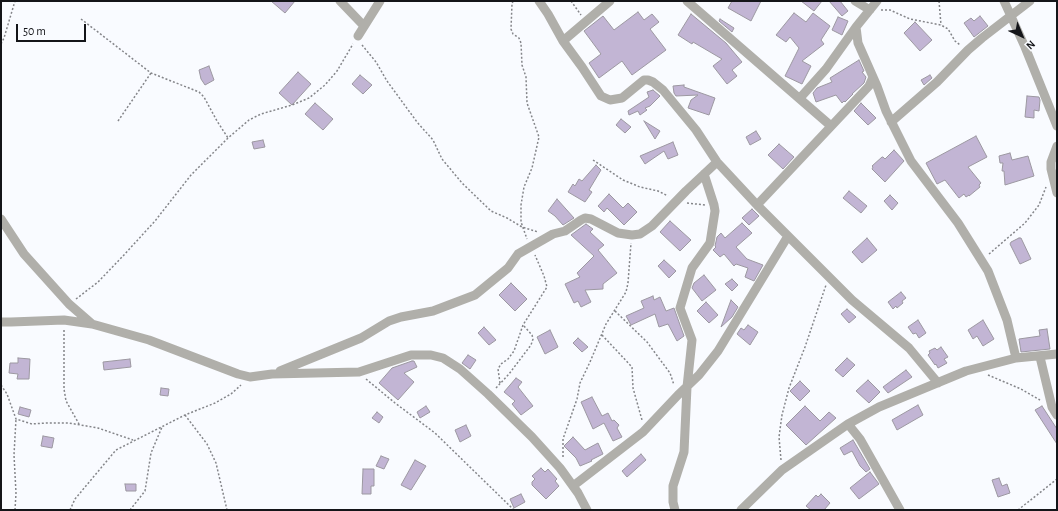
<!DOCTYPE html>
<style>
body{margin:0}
#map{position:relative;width:1058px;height:511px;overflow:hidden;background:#f9fbff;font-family:"Alegreya Sans",sans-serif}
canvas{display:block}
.frame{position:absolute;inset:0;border:2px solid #141519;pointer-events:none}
.north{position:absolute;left:1002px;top:16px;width:40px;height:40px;-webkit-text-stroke:3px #f9fbff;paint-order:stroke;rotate:136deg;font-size:11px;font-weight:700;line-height:16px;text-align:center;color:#141519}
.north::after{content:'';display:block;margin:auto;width:14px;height:18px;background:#141519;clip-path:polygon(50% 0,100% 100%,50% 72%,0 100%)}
.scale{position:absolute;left:16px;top:24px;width:70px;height:18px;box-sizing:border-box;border:2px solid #141519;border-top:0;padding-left:5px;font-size:12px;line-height:14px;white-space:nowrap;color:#141519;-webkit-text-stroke:3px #f9fbff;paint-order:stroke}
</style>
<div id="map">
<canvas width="1058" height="511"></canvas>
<div class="frame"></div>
<div class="north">N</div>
<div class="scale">50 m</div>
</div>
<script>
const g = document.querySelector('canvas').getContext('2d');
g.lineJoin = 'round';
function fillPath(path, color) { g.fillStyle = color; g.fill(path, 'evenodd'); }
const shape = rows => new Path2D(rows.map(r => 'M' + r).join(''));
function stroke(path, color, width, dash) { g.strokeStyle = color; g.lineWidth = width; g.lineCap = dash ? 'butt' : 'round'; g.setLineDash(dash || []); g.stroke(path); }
const building = shape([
 [271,1,295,1,285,13,271,1],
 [732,1,761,1,751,21,728,8,732,1],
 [801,1,822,1,814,11,801,1],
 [829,1,840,1,848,11,842,16,829,1],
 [638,12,644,20,652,14,659,22,650,29,666,50,632,75,622,61,599,78,589,63,601,54,584,31,603,16,614,30,638,12],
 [794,13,806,22,813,13,830,26,821,40,824,44,802,61,811,66,802,84,785,76,799,48,790,37,786,42,776,35,794,13],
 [691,14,726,43,742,62,732,70,737,76,727,84,713,66,722,59,693,42,692,44,678,35,691,14],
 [980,16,988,26,974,37,964,23,971,18,974,21,980,16],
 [838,17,848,21,842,35,832,30,838,17],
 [720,19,734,28,732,32,719,21,720,19],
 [915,22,932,40,920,51,904,33,915,22],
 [859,60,864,71,862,72,866,77,864,83,852,94,853,94,845,102,844,101,842,103,836,95,816,102,813,93,817,88,832,82,830,78,859,60],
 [209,66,214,80,205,85,201,79,199,70,209,66],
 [298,72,311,84,292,105,279,93,298,72],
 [360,75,372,85,363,94,352,84,360,75],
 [930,75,932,78,924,85,921,80,930,75],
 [684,85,684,87,715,98,709,115,688,108,691,100,698,95,676,96,674,93,673,86,684,85],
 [653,90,660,96,650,106,645,108,647,110,640,115,638,111,629,115,628,111,649,97,647,92,653,90],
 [1027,96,1039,97,1040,100,1039,111,1034,110,1034,118,1025,117,1027,96],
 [315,103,333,119,323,130,305,114,315,103],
 [861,103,876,118,868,125,854,111,861,103],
 [621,119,631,127,625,133,616,125,621,119],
 [644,121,660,131,655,139,644,121],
 [756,131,761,139,750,145,746,137,756,131],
 [976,136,987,157,968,167,981,183,979,185,980,187,969,196,969,195,966,197,964,194,959,198,945,180,937,184,926,163,976,136],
 [263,140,265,147,254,149,252,142,263,140],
 [673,142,678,155,668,159,664,151,645,164,640,156,673,142],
 [779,144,794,157,783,169,768,155,779,144],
 [894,150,904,161,885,182,872,169,873,167,872,166,882,157,883,157,885,159,894,150],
 [1010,153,1012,160,1028,156,1034,176,1005,185,1004,171,1002,171,1003,163,1000,163,999,156,1010,153],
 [596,165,601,170,589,190,592,192,585,202,568,192,573,184,575,186,579,179,582,181,596,165],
 [849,191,867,206,861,213,843,198,849,191],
 [609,194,623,208,628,203,637,212,624,225,607,208,604,212,598,206,609,194],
 [890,195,898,203,892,210,884,201,890,195],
 [557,199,574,218,563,225,555,216,548,211,557,199],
 [752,209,759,216,749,225,742,218,752,209],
 [670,221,691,240,680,251,660,232,670,221],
 [742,223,752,233,736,247,747,259,763,265,754,281,745,277,748,268,736,264,734,266,724,254,720,257,713,250,716,247,715,246,717,237,721,233,725,238,742,223],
 [586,224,593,229,590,232,604,245,598,250,617,273,603,284,603,289,585,290,591,302,581,307,578,301,574,303,565,284,580,277,577,273,594,256,571,235,586,224],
 [867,238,877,250,862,263,852,252,867,238],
 [1019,238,1021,238,1031,259,1020,264,1010,244,1011,242,1019,238],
 [664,260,676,271,669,278,658,266,664,260],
 [704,275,716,290,702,301,692,288,694,283,704,275],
 [732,279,738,285,732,291,725,284,732,279],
 [511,283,527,299,515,311,499,295,511,283],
 [901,292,906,298,902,301,903,303,897,308,896,306,893,309,888,302,901,292],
 [653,296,654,300,660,297,666,311,674,308,684,336,677,341,668,324,659,327,655,314,631,325,626,316,644,308,641,301,653,296],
 [731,300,738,307,732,317,721,327,731,300],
 [706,302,718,315,709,323,697,311,706,302],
 [847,309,856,317,849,323,841,314,847,309],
 [918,320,926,333,919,338,916,333,913,334,908,327,918,320],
 [983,320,994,339,983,346,977,336,973,339,968,330,983,320],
 [748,325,758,332,750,345,737,334,741,328,744,330,748,325],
 [484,327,496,340,489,345,478,333,484,327],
 [1047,329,1050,349,1021,352,1019,339,1040,336,1039,330,1047,329],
 [550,330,558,347,545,354,537,337,550,330],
 [578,338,588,347,582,352,573,343,578,338],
 [941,347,948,357,944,359,947,363,938,368,936,364,935,365,928,355,930,353,929,351,935,348,937,350,941,347],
 [468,355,476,360,470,369,462,363,468,355],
 [18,358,30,359,29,379,17,379,18,374,9,373,10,363,18,363,18,358],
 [847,358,855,365,843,377,835,370,847,358],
 [130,359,131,367,104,370,103,362,130,359],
 [412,361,414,361,417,367,404,373,414,382,398,400,379,383,392,368,412,361],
 [906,370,912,377,888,393,883,387,906,370],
 [516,378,522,382,518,387,533,406,521,415,512,404,515,401,504,392,516,378],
 [868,380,880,392,869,403,856,391,868,380],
 [800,381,810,391,800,401,790,391,800,381],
 [161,388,169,389,168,396,160,395,161,388],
 [592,397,602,416,608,413,612,421,614,420,619,425,617,428,622,437,613,441,604,423,593,429,581,402,592,397],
 [918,405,923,415,897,430,892,420,918,405],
 [426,406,430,412,420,418,417,412,426,406],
 [805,406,820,421,829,412,836,418,806,445,786,425,805,406],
 [1042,406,1057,429,1057,444,1035,410,1042,406],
 [20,407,31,410,29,417,18,414,20,407],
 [377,412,383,417,379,423,372,418,377,412],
 [466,425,471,436,460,442,455,430,466,425],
 [43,436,54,438,52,448,41,446,43,436],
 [573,437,585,450,598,443,603,454,591,460,592,461,580,466,576,458,564,446,573,437],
 [853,440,870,469,866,472,860,466,852,451,844,455,840,448,853,440],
 [641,454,646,460,627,477,622,471,641,454],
 [381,456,389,459,384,469,376,466,381,456],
 [415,460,426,466,411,490,401,485,415,460],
 [541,468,545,472,548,469,557,479,555,481,559,486,546,499,532,485,532,482,535,479,532,476,541,468],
 [363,469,374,469,374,486,371,486,371,494,362,494,363,469],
 [870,472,879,484,859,499,850,488,870,472],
 [999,478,1002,486,1007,484,1010,493,998,497,992,480,999,478],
 [125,484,136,484,136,491,126,491,125,484],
 [521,494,525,502,514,508,510,499,521,494],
 [821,494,830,503,824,510,811,510,806,506,816,495,818,497,821,494]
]);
fillPath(building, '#c2b5d4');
stroke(building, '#9c98a1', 1);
stroke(shape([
 [513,1,512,4,511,29,513,34,519,38,521,43,522,65,526,77,527,103,539,137,532,168,524,187,521,205,521,222,527,239],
 [571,1,581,15],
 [939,1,941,25],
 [881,10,890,10,910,19,941,25,948,29,955,41,960,45],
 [81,19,151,73,199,92,204,97,217,121,228,138],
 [1,44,4,38,15,1],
 [362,45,376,62,387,81,417,122,433,140,442,159,462,183,491,211,507,218,522,227,538,232],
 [118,121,151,73],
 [593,160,623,180,640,187,658,191,668,196],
 [687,203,705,205],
 [989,254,1025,223,1039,205,1046,187],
 [76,299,98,282,123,256,155,221,191,175,228,138,249,120,261,114,292,105,309,98,325,85,337,71,353,44],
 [615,311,647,342,670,373,674,385],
 [64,330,64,389,66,401,79,424],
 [602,335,632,367,633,388,642,420],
 [988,375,1021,389,1040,400],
 [366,379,395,403,435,433,514,510],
 [500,383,498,369,501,364,508,359,514,351,523,325,547,287,544,276,535,255],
 [1,385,7,394,16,419,32,424,46,423,69,423,98,428,133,440],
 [496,388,509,374,531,345,533,339,532,335,524,326],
 [185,415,207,444,216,463,227,510],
 [563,457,563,439,577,399,580,383,590,362,606,324,626,292,628,283,631,243],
 [781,460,779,437,782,415,789,388,805,347,826,285],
 [15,510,16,493,14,455,16,419],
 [70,510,75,499,116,450,185,415,215,403,231,394,241,385],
 [130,510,145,491,151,453,162,427],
 [1018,510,1057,479]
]), '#848589', 1.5, [2, 2]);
stroke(shape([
 [340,1,364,26],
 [539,1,548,14,563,41,582,67,601,96,610,100,622,98,644,80,648,80,653,82,663,90,696,130,717,162,757,205,852,300,909,348,938,383],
 [687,1,831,126],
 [855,1,870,10],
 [877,1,856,27,858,43,877,86,886,111,911,161,958,223,988,271,1007,320,1016,358],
 [1004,1,1025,47,1057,126],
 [358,36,380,1],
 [563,41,610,1],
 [800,98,826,69,856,27],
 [891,122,937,82,968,50,982,38,1030,1],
 [1057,146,1051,162,1051,169,1057,193],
 [757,205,869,86,873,77],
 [1,219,24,254,69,304,92,324],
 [1,322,11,322,64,320,92,324,149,340,238,374,250,377,272,374,359,372,411,355,431,355,443,358,460,369,488,394,532,437,560,468,578,493,587,510],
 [1040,357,1052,407,1057,415],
 [280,371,361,338,389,321,401,317,433,311,475,295,508,268,518,254,553,234,565,231,581,220,585,218,591,219,618,233,632,235,640,234,652,226,686,191,717,162],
 [848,424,860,439,900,510],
 [573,486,643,432,678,395,699,375,718,351,788,236],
 [675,510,673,502,673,486,684,452,687,387,692,340,680,308,692,268,710,243,715,211,714,205,704,174],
 [741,510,782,470,848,424,879,407,966,371,1016,358,1057,354]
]), '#b0afaa', 9);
</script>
